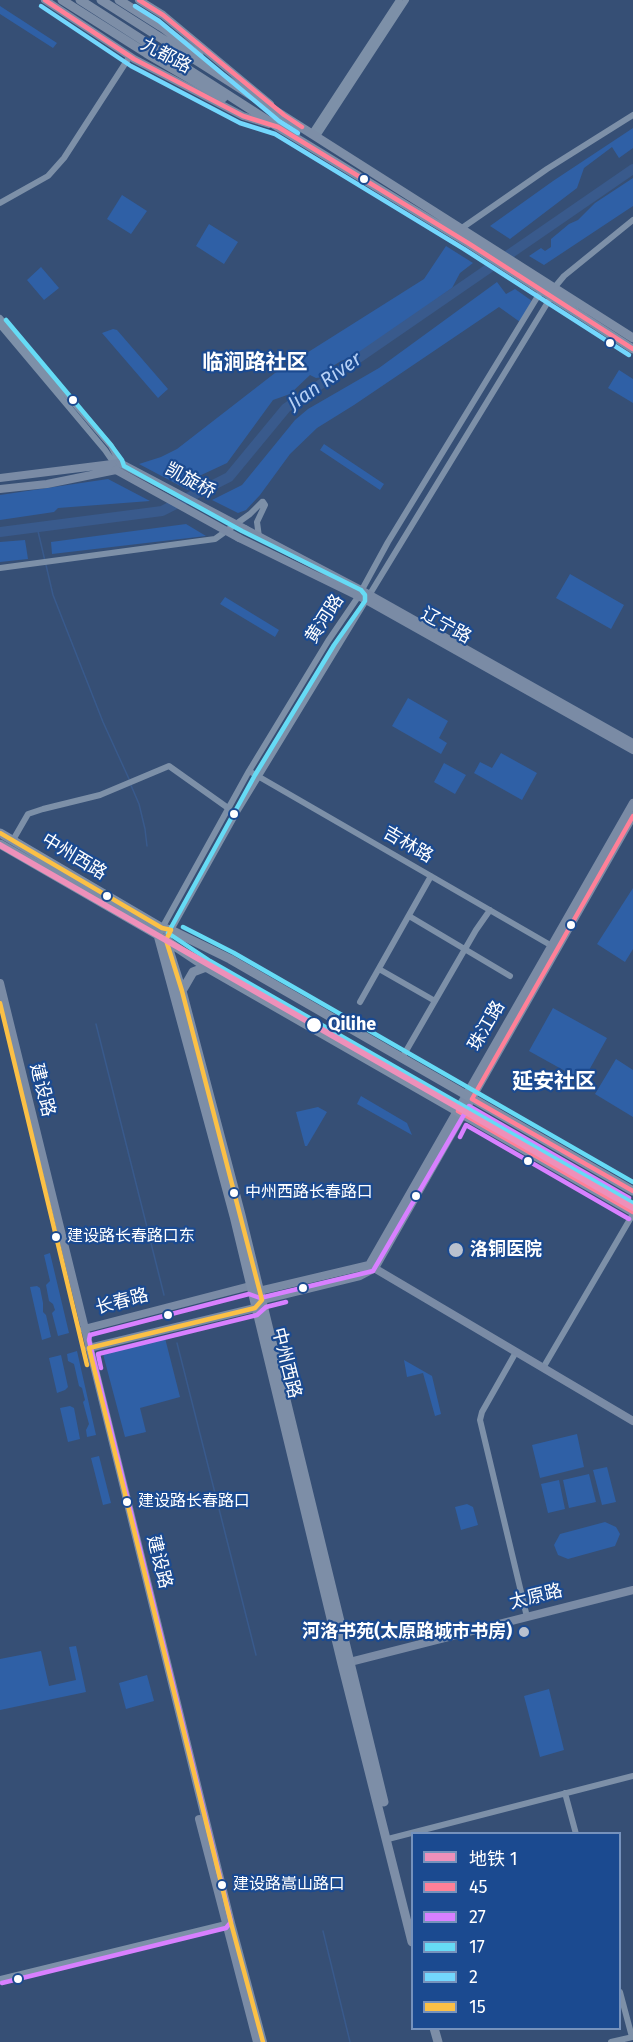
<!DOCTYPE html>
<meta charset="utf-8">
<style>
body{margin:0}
#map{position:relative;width:633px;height:2042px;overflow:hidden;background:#364f75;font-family:"Fira Sans","Noto Sans SC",sans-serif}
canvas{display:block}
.legend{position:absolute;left:411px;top:1832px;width:210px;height:198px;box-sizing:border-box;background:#1b4a90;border:2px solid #7692bc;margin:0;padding:8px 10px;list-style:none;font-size:18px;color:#fff}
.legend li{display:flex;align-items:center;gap:12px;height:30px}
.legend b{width:30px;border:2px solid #7692bc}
</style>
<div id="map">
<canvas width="633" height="2042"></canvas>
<ul class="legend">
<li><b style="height:8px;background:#ee90ba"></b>地铁 1</li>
<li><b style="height:8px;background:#ff8098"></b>45</li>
<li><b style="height:8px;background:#d880ff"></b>27</li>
<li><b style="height:8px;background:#66dbf5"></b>17</li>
<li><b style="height:8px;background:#73d7fd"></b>2</li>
<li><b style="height:8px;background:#fbc046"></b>15</li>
</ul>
</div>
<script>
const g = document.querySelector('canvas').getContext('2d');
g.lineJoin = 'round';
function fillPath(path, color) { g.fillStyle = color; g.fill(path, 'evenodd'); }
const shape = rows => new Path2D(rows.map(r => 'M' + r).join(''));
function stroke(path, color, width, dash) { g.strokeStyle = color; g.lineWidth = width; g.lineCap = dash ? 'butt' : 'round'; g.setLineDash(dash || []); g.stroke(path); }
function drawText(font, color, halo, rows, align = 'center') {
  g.font = font + ' "Fira Sans","Noto Sans SC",sans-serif'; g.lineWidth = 4.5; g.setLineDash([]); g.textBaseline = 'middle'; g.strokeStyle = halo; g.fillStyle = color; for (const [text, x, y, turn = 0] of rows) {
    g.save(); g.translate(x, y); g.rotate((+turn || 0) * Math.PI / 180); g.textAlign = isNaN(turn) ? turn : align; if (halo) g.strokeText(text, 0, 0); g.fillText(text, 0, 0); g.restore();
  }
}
fillPath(shape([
 [0,6,57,43,53,48,0,14],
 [633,128,633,148,619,158,612,147,584,168,577,188,510,239,490,226,553,181],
 [633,178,633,206,544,265,529,256,541,248,545,251,551,247,551,239,569,224,578,220,595,203],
 [122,195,147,211,131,234,107,219],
 [209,224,238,242,224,264,196,246],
 [446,246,473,263,460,273,452,288,365,352,341,361,328,369,323,377,316,378,310,375,290,394,273,400,227,463,197,477,188,490,139,464,161,457,177,449,275,373,424,279],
 [41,267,59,288,44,300,27,280],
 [497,282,506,294,515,289,532,301,520,322,499,307,354,405,317,428,290,454,260,495,246,510,238,513,212,500,242,485,295,420,308,409,379,368],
 [113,329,117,330,168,389,158,398,102,333],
 [619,370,633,379,633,403,608,388],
 [324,444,384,484,380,490,320,450],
 [108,479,150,501,58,508,54,512,0,520,0,495],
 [186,524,206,536,52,554,51,542],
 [25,540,28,559,0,562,0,542],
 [570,574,624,605,611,629,556,598],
 [225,597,279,630,275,637,220,604],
 [408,698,448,721,439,738,447,743,441,754,392,726],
 [501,753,537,773,522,800,474,773,480,762,492,768],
 [444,763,466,775,455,794,434,782],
 [633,888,633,949,625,962,597,944],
 [553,1008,607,1038,583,1081,529,1051],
 [616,1059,633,1070,633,1117,595,1094],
 [361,1096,407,1123,412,1135,357,1104],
 [318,1107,327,1112,307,1146,305,1146,296,1112],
 [50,1253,69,1333,58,1336,52,1313,55,1310,53,1304,49,1301,46,1285,50,1281,44,1255],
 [37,1286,40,1288,43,1303,43,1312,46,1315,51,1337,42,1340,30,1287],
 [165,1338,180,1397,140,1408,146,1432,125,1437,103,1354],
 [77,1351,96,1435,87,1437,86,1430,89,1424,83,1402,85,1400,82,1388,79,1386,74,1364,68,1361,67,1354],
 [61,1355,68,1387,65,1390,57,1393,49,1358],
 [404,1360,432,1376,441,1414,435,1416,423,1373,407,1377],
 [70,1406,74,1408,80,1439,68,1442,60,1408],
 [577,1434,584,1467,540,1478,532,1445],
 [99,1456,111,1503,103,1505,91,1458],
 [607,1467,616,1502,602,1505,593,1470],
 [589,1474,596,1502,569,1508,563,1480],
 [559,1480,565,1509,548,1513,541,1484],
 [467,1504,473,1507,478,1525,461,1530,455,1507],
 [605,1522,616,1527,620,1534,615,1546,568,1559,558,1555,554,1545,560,1534],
 [76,1646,86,1692,0,1710,0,1659,41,1651,49,1686,76,1680,69,1647],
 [147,1675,154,1701,126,1709,119,1683],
 [549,1689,564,1750,540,1757,524,1696]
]), '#2f60a6');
stroke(shape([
 [37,527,45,561],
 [46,565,53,595,103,722,129,779],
 [130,783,139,804,145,829,147,846],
 [96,1024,164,1295],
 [177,1343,256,1655],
 [323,1931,350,2042]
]), '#395a8c', 1.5);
stroke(shape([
 [0,532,162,511,229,477,286,408,633,169]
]), '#395a8c', 10);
stroke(shape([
 [312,133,399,0],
 [317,136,406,0],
 [0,203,48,176,64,158,130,56],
 [462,228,547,169,633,115],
 [554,288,564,276,633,220],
 [0,318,111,446,121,465],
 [0,325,105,450,116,466],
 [259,537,257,522,265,505,263,502],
 [0,568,215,539,250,514,262,502],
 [249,771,552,946],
 [13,840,28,814,43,809,100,795,169,766,228,808],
 [409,916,510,976],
 [161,930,249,771,328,641,358,597,388,542,541,291],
 [171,930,237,812,551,297],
 [379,969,435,1001],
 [360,1002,431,876],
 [402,1058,476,930,490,910],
 [516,1352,482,1412,480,1420,527,1617],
 [543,1368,633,1214],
 [565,1793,576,1834],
 [388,1839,633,1776],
 [0,1979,230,1923],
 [620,1992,632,2037],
 [611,2042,633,2037]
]), '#7d90a8', 6);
stroke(shape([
 [45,0,134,59,243,116,269,124],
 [139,0,163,15,270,104],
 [0,478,120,463],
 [0,489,47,484,116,470],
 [245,529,361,590,633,743],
 [239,538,366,600,633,750],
 [0,983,231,1923,263,2042],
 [369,1265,633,803],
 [375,1268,633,816],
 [84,1329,250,1286,259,1291,369,1265,633,1421],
 [89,1348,255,1308,262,1300,360,1276,375,1268],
 [346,1663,633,1590],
 [199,1819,257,2042]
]), '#7a8ba5', 8);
stroke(shape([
 [62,0,146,53,223,98],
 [80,0,278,127,468,243,633,349],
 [101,0,633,338],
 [119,0,163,28,199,55],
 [0,833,162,928,171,930,230,959,633,1191],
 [0,844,158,935,206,967,633,1212],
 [171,930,166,940,182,991,241,1215,384,1802],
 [158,935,234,1216,342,1664,412,1942],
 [182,991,193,972,206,967],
 [434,2028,438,2042]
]), '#7d8ea7', 9);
stroke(shape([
 [120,463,245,529],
 [116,470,239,538]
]), '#7a8ba5', 8);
stroke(shape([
 [45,0,134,59,243,116,278,127,468,243,633,349],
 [139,0,163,15,284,115,302,127],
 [633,816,472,1099,633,1191],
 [458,1111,633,1212]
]), '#ff8098', 4.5);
stroke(shape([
 [460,1137,466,1125,629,1219],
 [101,1368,98,1354,257,1315,266,1307,286,1302],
 [2,1983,226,1928,231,1922,89,1340,90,1335,249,1294,260,1298,373,1271,469,1106,629,1198]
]), '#d880ff', 4.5);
stroke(shape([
 [6,320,111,445,122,460,124,466,242,531,361,590,365,595,365,601,334,645,255,775,168,933,210,961,633,1203],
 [183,927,234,953,633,1182]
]), '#66dbf5', 4.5);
stroke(shape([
 [41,6,131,66,240,123,275,134,464,249,629,355],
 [135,6,159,21,279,121,298,133]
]), '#73d7fd', 4.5);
stroke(shape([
 [0,833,162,928,171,930,166,940,182,991,262,1300,255,1308,89,1348,231,1923,263,2042],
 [0,1003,87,1365]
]), '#fbc046', 4.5);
stroke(shape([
 [0,845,633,1208]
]), '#ee90ba', 6);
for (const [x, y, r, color] of [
 [364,179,5,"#fff"],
 [610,343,5,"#fff"],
 [73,400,5,"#fff"],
 [234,814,5,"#fff"],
 [107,896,5,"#fff"],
 [571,925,5,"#fff"],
 [314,1025,8,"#fff"],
 [528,1161,5,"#fff"],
 [234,1193,5,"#fff"],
 [416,1196,5,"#fff"],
 [56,1237,5,"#fff"],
 [456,1250,8,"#b9c1cf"],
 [303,1288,5,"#fff"],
 [168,1315,5,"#fff"],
 [127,1502,5,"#fff"],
 [524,1632,6,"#b9c1cf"],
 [222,1885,5,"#fff"],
 [18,1979,5,"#fff"]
]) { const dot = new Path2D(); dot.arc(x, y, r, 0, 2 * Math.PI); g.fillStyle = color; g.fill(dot); stroke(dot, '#1b4a90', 2); }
drawText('16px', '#fff', '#1b4a90', [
 ["中州西路长春路口",245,1193],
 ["建设路长春路口东",67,1237],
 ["建设路长春路口",138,1502],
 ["建设路嵩山路口",233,1885]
], 'left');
drawText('18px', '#fff', '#1b4a90', [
 ["九都路",166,56,28],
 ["凯旋桥",190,481,28],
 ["黄河路",325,619,-57],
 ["辽宁路",446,626,29],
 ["吉林路",408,845,30],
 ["中州西路",74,857,31],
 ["珠江路",487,1026,-60],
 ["建设路",42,1090,76],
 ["长春路",122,1302,-15],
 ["中州西路",286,1363,76],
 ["建设路",159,1562,76],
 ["太原路",536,1597,-14]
]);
drawText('bold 18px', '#fff', '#1b4a90', [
 ["Qilihe",328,1025]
], 'left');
drawText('bold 18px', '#fff', '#1b4a90', [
 ["洛铜医院",470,1250],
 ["河洛书苑(太原路城市书房)",512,1632,"right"]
], 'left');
drawText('italic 20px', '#b6d0f5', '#1b4a90', [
 ["Jian River",325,382,-35]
]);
drawText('bold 21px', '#fff', '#1b4a90', [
 ["临涧路社区",255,363],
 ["延安社区",554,1082]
]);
</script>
